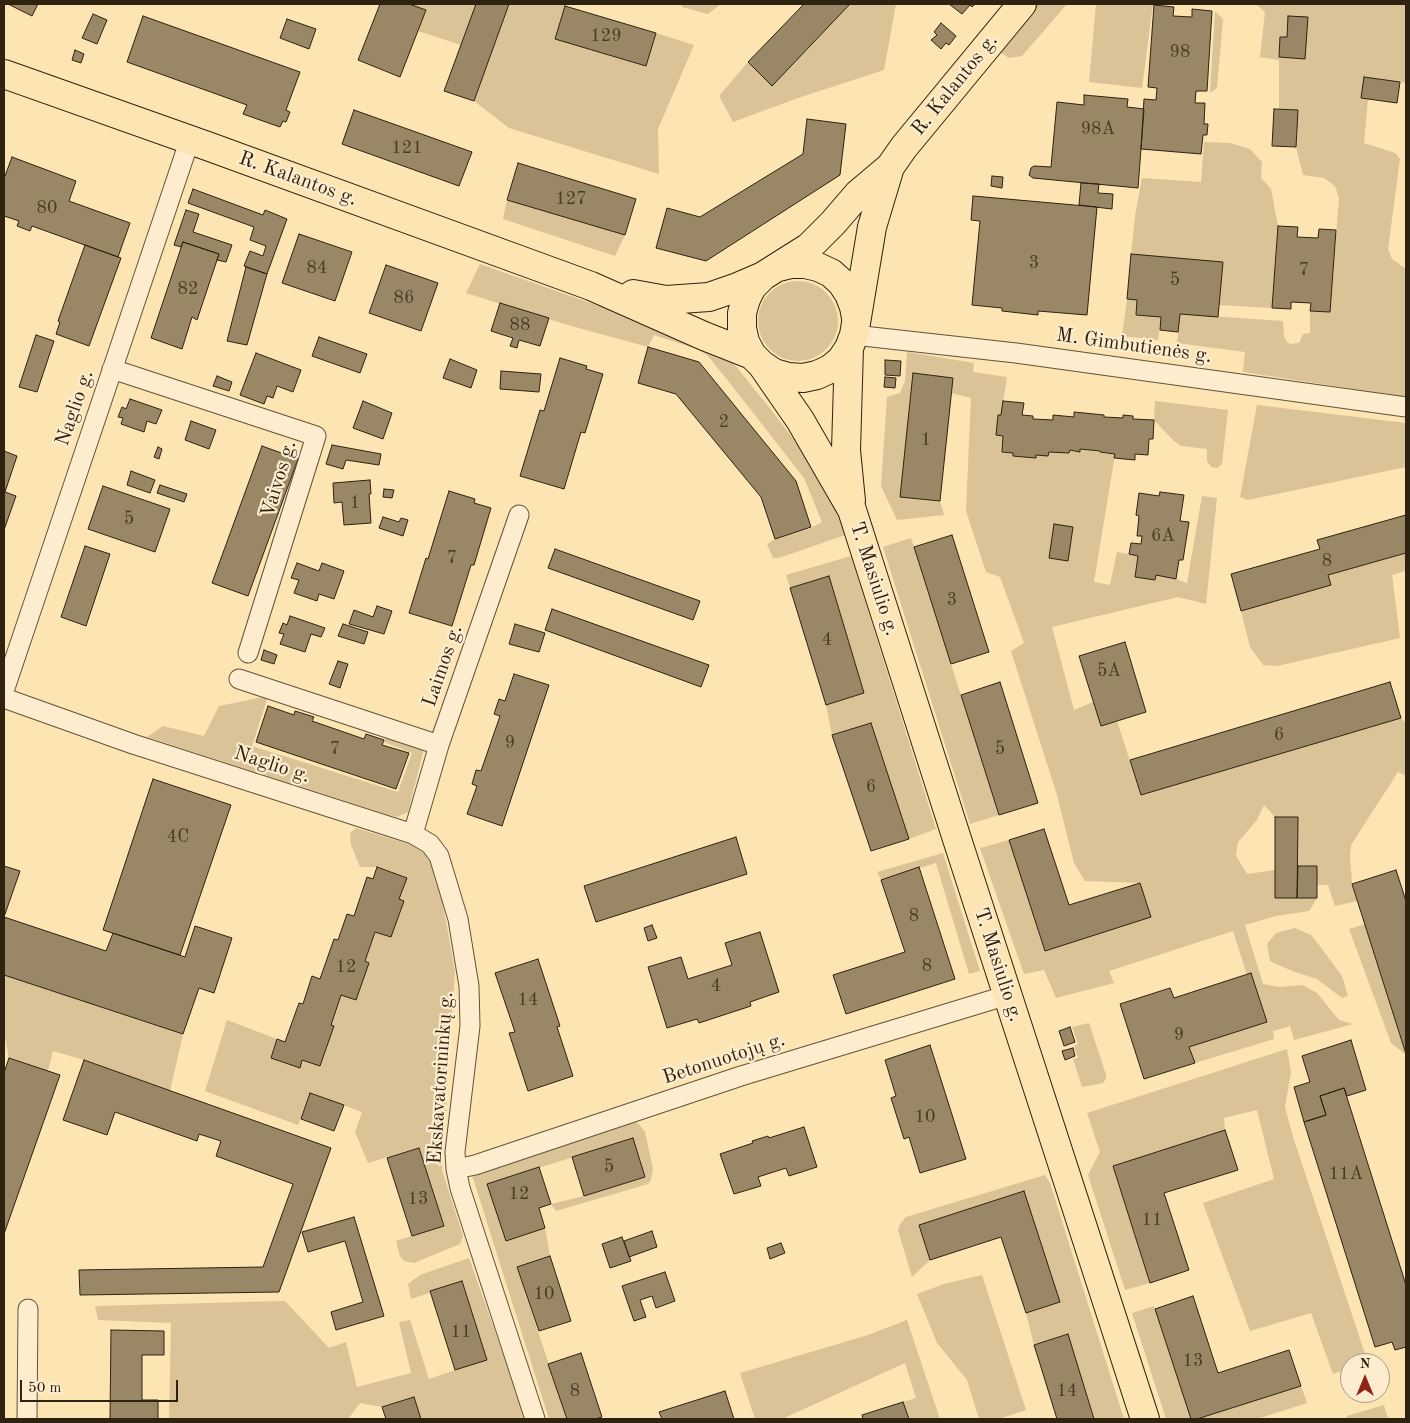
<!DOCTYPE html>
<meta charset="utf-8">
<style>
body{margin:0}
#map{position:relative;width:1410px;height:1423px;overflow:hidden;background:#fce4b3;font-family:"Old Standard TT",serif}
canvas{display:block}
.frame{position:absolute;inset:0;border:5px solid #2e2210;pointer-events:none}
.north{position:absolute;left:1340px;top:1353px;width:50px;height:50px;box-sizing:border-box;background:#fdedce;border:1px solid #aa9c82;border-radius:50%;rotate:0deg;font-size:14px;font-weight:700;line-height:20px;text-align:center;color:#2e2210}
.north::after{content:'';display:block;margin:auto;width:18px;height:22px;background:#8f2418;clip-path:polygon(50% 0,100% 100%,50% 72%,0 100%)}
.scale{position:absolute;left:20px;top:1380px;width:158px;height:22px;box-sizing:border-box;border:2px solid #2e2210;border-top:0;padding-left:6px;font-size:15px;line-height:18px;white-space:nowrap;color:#2e2210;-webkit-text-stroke:4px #fdedce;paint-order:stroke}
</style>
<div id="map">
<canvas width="1410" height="1423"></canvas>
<div class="frame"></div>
<div class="north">N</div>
<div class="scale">50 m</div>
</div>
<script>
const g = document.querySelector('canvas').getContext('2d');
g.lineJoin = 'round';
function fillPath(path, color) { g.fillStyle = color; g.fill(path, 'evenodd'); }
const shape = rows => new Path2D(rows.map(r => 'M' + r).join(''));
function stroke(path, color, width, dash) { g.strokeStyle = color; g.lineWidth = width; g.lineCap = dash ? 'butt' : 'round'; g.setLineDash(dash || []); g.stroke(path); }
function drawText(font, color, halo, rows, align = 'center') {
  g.font = font + ' "Old Standard TT",serif'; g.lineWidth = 4.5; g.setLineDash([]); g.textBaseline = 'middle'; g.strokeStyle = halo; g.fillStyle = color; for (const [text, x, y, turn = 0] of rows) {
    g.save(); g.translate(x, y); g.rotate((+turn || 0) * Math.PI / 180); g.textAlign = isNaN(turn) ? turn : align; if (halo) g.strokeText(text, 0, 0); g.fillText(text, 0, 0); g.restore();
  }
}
fillPath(shape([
 [409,4,476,4,461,45,418,31,426,10],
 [509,4,566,4,556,39,646,66,656,33,694,45,658,129,659,174,509,128,474,101],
 [682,4,721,4,708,14,682,7],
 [850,4,896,4,884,70,798,98,733,122,719,96,748,62,772,85],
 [1036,4,1067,4,1022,56,1009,58,1001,53,1002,46],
 [1096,4,1153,4,1142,88,1089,82],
 [1256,4,1406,4,1406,83,1364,77,1361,98,1368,99,1364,143,1395,153,1400,159,1388,249,1392,259,1406,269,1406,397,1243,372,1245,352,1177,343,1180,314,1283,321,1284,336,1287,342,1290,344,1299,343,1303,334,1310,333,1310,311,1330,312,1339,198,1335,186,1324,178,1303,175,1296,147,1298,110,1279,109,1279,60,1260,57,1265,12],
 [1215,11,1223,19,1217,88,1210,93],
 [1204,142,1230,143,1250,149,1262,162,1261,178,1271,189,1278,226,1272,308,1219,305,1223,262,1131,254,1135,216,1142,178,1201,182],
 [507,200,625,235,615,256,503,219],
 [480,264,689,338,713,350,735,365,772,411,817,470,834,501,845,535,779,558,773,558,767,544,775,539,811,528,822,522,804,478,729,382,707,355,697,349,654,335,648,347,568,325,466,293],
 '758 321a40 40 0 1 1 80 0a40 40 0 1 1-80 0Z',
 [1127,299,1137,300,1136,315,1161,317,1158,340,1122,336],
 [907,352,974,363,973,372,1007,377,1001,415,998,415,996,435,1003,436,1002,452,1013,453,1014,456,1035,458,1036,455,1048,456,1049,452,1069,453,1070,450,1080,451,1080,449,1115,454,1094,582,1110,585,1117,552,1138,556,1135,577,1155,580,1156,575,1176,579,1187,583,1202,496,1217,498,1206,604,1178,597,1052,627,1074,710,1093,702,1101,726,1117,721,1141,795,1401,718,1406,723,1406,776,1398,772,1351,845,1350,856,1352,884,1357,901,1335,906,1328,885,1317,885,1317,866,1298,866,1298,817,1275,817,1264,805,1257,820,1238,842,1236,856,1247,874,1275,870,1275,898,1317,898,1309,911,1276,916,1245,925,1263,984,1279,987,1302,985,1317,993,1339,1020,1353,1024,1294,1040,1290,1026,1273,1031,1274,1039,1195,1063,1189,1047,1267,1022,1251,974,1247,975,1233,931,1109,971,1114,983,1056,998,1044,970,1024,974,980,848,1009,840,1045,951,1151,916,1140,883,1085,881,1074,863,1057,795,1011,651,1024,643,1000,577,986,572,966,511,971,398,951,393,953,378,913,374,900,496,940,501,944,515,897,520,881,486,887,397,900,393,905,381],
 [1155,401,1228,410,1222,464,1217,468,1211,467,1207,461,1207,449,1181,446,1173,440,1154,420],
 [1257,405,1406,423,1406,467,1248,500,1240,497],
 [911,538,999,815,970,824,883,547],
 [1406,553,1406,571,1392,575,1400,638,1277,666,1263,665,1250,647,1241,611,1328,575],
 [851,556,936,829,909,839,871,723,832,735,826,705,864,693,829,576,790,588,786,575],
 [268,696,252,746,398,792,412,753,384,742,386,734,424,749,408,812,397,817,389,815,147,737,163,726,204,736,219,706],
 [356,828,412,845,426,855,438,878,455,971,442,1170,463,1236,460,1244,414,1263,404,1261,400,1256,396,1241,444,1225,419,1148,368,1163,355,1132,362,1112,311,1093,298,1125,205,1091,227,1020,277,1039,271,1058,299,1068,302,1060,320,1066,334,1027,331,1025,341,995,369,963,365,961,375,932,391,937,404,901,399,899,406,878,377,867,360,867,351,845,350,833],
 [943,853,980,971,969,974,936,863,881,880,877,872],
 [1365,924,1406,1055,1391,1043,1349,929],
 [1295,928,1311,935,1319,945,1342,976,1348,996,1342,998,1317,979,1292,971,1270,961,1267,944,1276,933],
 [4,975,183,1034,170,1091,84,1060,53,1051,48,1071,9,1058,4,1032],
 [1089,1023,1106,1075,1106,1079,1103,1083,1082,1087,1073,1059,1078,1058,1074,1046,1078,1044,1072,1027],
 [1287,1049,1291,1072,1285,1107,1293,1137,1368,1363,1350,1363,1350,1368,1333,1374,1311,1313,1250,1331,1203,1203,1274,1179,1257,1110,1224,1118,1225,1130,1113,1166,1150,1283,1125,1290,1088,1175,1100,1152,1087,1113],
 [632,1121,638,1123,645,1132,653,1169,651,1180,648,1184,556,1211,551,1204,584,1196,645,1177,633,1138,488,1184,506,1241,545,1228,550,1256,517,1268,567,1419,549,1419,472,1175],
 [1045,1175,1050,1183,1124,1419,1094,1419,1067,1334,1034,1345,1026,1313,1059,1302,1023,1192,919,1225,930,1260,912,1277,898,1230,900,1224,906,1217],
 [469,1258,501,1348,525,1419,421,1419,414,1397,382,1407,360,1403,348,1419,169,1419,171,1323,98,1320,95,1306,285,1301,329,1348,346,1342,357,1387,411,1373,399,1322,410,1320,429,1379,487,1359,462,1282,411,1299,408,1284,420,1275],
 [982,1275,1026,1410,999,1419,979,1419,967,1380,937,1343,917,1294,944,1284],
 [1154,1306,1155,1309,1191,1419,1166,1419,1132,1313],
 [907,1320,940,1419,909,1419,903,1402,916,1398,905,1363,782,1419,755,1419,740,1373,868,1335],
 [1301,1386,1307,1403,1257,1419,1197,1419],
 [1384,1405,1388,1419,1346,1419,1347,1416]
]), '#d9c397');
const building = shape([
 [8,4,38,4,32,16,8,4],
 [380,4,409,4,426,10,400,77,358,60,380,4],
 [476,4,509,4,474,101,444,91,476,4],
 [804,4,850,4,772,86,748,62,804,4],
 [949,4,975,4,972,7,970,5,962,14,949,4],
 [1154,5,1174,7,1173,16,1192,17,1192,9,1212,11,1207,91,1196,91,1195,103,1205,103,1204,124,1208,124,1207,135,1203,135,1201,154,1141,149,1144,99,1156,100,1157,88,1148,87,1154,5],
 [565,6,656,33,646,66,555,39,565,6],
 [93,14,107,20,97,44,82,38,93,14],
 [143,16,300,72,286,110,290,112,286,122,283,121,280,127,243,114,247,105,127,62,143,16],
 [1288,16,1308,17,1305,59,1279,57,1280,37,1287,37,1288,16],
 [287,19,316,29,309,49,280,38,287,19],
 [941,23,956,36,949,45,946,43,941,49,931,40,937,35,934,32,941,23],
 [75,50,84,54,81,63,72,60,75,50],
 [1364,77,1400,82,1397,103,1361,98,1364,77],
 [1084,95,1128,99,1127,107,1144,109,1138,188,1033,178,1029,175,1031,168,1034,166,1051,167,1057,102,1084,105,1084,95],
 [1274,109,1298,110,1296,147,1272,146,1274,109],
 [354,110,472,152,459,186,342,144,354,110],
 [807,119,846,124,840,175,706,261,656,248,667,208,700,217,803,154,807,119],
 [12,157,76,181,69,201,130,223,118,257,32,226,30,231,17,226,19,221,4,216,4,176,5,176,12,157],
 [518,163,636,199,625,235,507,200,518,163],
 [992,176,1003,177,1002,188,991,186,992,176],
 [1081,183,1099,184,1098,193,1113,194,1112,209,1079,205,1081,183],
 [193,189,263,215,265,210,287,219,267,274,244,266,250,251,263,256,266,246,250,240,254,227,188,203,193,189],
 [973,196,1097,207,1087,315,1038,311,1038,315,1002,311,1002,308,972,305,980,221,971,220,973,196],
 [186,210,199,214,193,232,232,245,226,262,217,260,219,254,183,242,181,247,174,245,186,210],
 [1278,226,1298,227,1297,237,1318,238,1319,229,1336,230,1330,312,1310,311,1311,303,1291,302,1291,309,1272,308,1278,226],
 [299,234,352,252,335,301,282,283,299,234],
 [183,242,219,254,197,320,192,317,182,349,151,338,183,242],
 [85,245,121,258,89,346,56,334,60,322,58,321,85,245],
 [1131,254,1223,262,1218,317,1180,314,1178,332,1160,330,1161,317,1136,315,1137,300,1127,299,1131,254],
 [386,265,438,283,421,331,369,313,386,265],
 [246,267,267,274,247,345,227,341,246,267],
 [500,303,549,318,540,346,519,340,517,348,510,346,513,338,491,331,500,303],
 [36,335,54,341,37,392,19,387,36,335],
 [319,337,367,354,360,373,312,356,319,337],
 [648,347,699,362,796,481,811,527,775,539,761,497,676,394,638,383,648,347],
 [256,353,301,370,293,392,277,386,273,398,267,396,264,404,240,395,256,353],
 [560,358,587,366,586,369,603,374,585,433,581,432,564,489,520,476,540,410,544,411,560,358],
 [450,359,477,370,471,388,443,378,450,359],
 [885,360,901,361,900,376,885,375,885,360],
 [501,371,541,374,539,392,500,389,501,371],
 [913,373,953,378,940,501,900,497,913,373],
 [217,376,232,382,229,391,213,386,217,376],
 [885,377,896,378,895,388,884,387,885,377],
 [130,399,162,410,156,424,147,421,144,432,121,424,123,418,118,417,122,407,126,409,130,399],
 [363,401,392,413,383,439,353,428,363,401],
 [1003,401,1024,403,1022,415,1033,416,1033,419,1053,420,1053,415,1074,417,1074,412,1104,415,1104,417,1123,418,1123,415,1133,416,1133,419,1154,420,1153,439,1149,439,1148,455,1135,454,1135,460,1114,458,1115,454,1100,452,1100,451,1080,449,1080,452,1070,450,1069,453,1049,452,1048,456,1036,455,1036,458,1013,456,1013,453,1002,452,1003,436,996,435,998,415,1001,415,1003,401],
 [191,421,216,430,209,449,185,440,191,421],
 [332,445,381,454,379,465,346,460,343,469,326,464,332,445],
 [262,446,298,459,248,596,212,583,262,446],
 [158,447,162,449,159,459,154,457,158,447],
 [4,451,17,456,5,492,16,496,4,530,4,451],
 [131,471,155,480,150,493,127,485,131,471],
 [370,480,371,494,369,494,371,523,344,525,342,502,334,503,333,483,370,480],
 [160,485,187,494,184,502,157,493,160,485],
 [103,486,170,509,155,552,88,529,103,486],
 [384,489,394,490,392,498,383,497,384,489],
 [449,491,475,499,474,503,491,508,474,565,471,565,452,626,409,613,426,558,428,559,449,491],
 [1160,492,1184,495,1180,521,1189,522,1183,560,1179,560,1176,579,1156,575,1155,580,1135,577,1138,556,1129,554,1131,543,1141,544,1142,536,1137,536,1139,516,1136,515,1139,493,1159,496,1160,492],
 [1406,515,1406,553,1328,575,1331,585,1241,611,1231,574,1320,549,1317,540,1406,515],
 [383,517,399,522,401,518,408,520,403,536,379,528,383,517],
 [1054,524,1073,527,1068,561,1049,558,1054,524],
 [952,535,989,652,951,664,914,547,952,535],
 [85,546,110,554,86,626,61,617,85,546],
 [555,549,700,601,693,620,548,568,555,549],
 [297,563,319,571,322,563,344,571,334,599,319,594,317,601,294,593,299,580,291,578,297,563],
 [829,576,864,693,826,705,790,588,829,576],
 [377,606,392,611,384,634,349,624,354,610,373,617,377,606],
 [552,609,709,665,701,687,545,630,552,609],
 [290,616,325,628,321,637,311,634,305,652,280,644,284,634,279,633,283,623,287,625,290,616],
 [343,624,368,632,364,644,338,636,343,624],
 [515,624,545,633,539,652,509,644,515,624],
 [1125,642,1146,712,1101,726,1079,656,1125,642],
 [264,650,277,655,274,664,261,660,264,650],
 [338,661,348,664,340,688,329,684,338,661],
 [514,674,549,685,502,826,467,814,477,786,472,784,476,770,481,771,500,716,494,714,499,699,505,701,514,674],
 [1000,682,1038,803,999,815,961,695,1000,682],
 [1390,682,1401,718,1141,795,1130,760,1390,682],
 [268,706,294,715,295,711,314,717,312,721,364,739,366,734,384,740,382,745,409,753,396,789,256,742,268,706],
 [871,723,909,839,871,851,832,735,871,723],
 [153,779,231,805,180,955,103,930,153,779],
 [1275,817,1298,817,1297,898,1275,898,1275,817],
 [1044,829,1069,905,1140,883,1151,917,1045,951,1009,840,1044,829],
 [736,837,747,874,596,922,584,886,736,837],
 [4,866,20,871,4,917,106,951,113,933,185,957,195,926,232,938,214,993,199,988,183,1034,4,975,4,866],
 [1298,866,1317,866,1317,898,1297,898,1298,866],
 [377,867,407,878,399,899,404,901,391,937,375,932,365,961,369,963,356,1000,341,995,331,1025,334,1026,320,1066,302,1060,300,1068,271,1058,277,1039,285,1042,299,1003,303,1004,312,976,320,979,334,939,338,940,347,914,354,916,367,877,373,879,377,867],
 [919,867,955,979,846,1014,833,975,905,952,881,880,919,867],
 [1396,870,1406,901,1406,1054,1352,884,1396,870],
 [652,925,657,938,648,941,644,928,652,925],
 [760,932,779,992,750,1002,751,1006,699,1023,697,1019,667,1028,648,967,681,957,688,979,732,965,725,943,760,932],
 [538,959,560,1026,557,1027,573,1076,528,1091,509,1033,515,1032,495,973,538,959],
 [1251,973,1267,1022,1189,1047,1195,1063,1144,1079,1120,1004,1170,988,1174,998,1251,973],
 [1070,1027,1075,1042,1064,1046,1059,1031,1070,1027],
 [1351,1040,1366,1090,1347,1096,1344,1088,1320,1096,1326,1115,1304,1122,1294,1087,1310,1082,1302,1056,1351,1040],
 [930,1045,966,1159,920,1173,909,1137,904,1139,891,1098,896,1096,885,1060,930,1045],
 [1073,1048,1075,1056,1065,1060,1062,1051,1073,1048],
 [9,1058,60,1075,4,1234,4,1073,9,1058],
 [84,1060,331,1148,279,1292,80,1295,79,1270,263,1267,293,1184,216,1156,221,1141,199,1134,197,1141,115,1112,107,1135,63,1120,84,1060],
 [1344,1088,1406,1285,1406,1347,1395,1350,1392,1342,1375,1347,1304,1122,1326,1115,1320,1096,1344,1088],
 [310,1093,344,1105,334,1131,301,1119,310,1093],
 [804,1127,817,1167,789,1176,786,1168,758,1177,761,1186,734,1194,720,1154,753,1143,752,1141,768,1136,769,1138,804,1127],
 [1225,1130,1238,1170,1164,1193,1189,1270,1150,1283,1113,1166,1225,1130],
 [633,1138,645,1177,584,1196,572,1157,633,1138],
 [419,1148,444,1226,412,1236,387,1158,419,1148],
 [539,1167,551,1204,539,1208,545,1228,506,1241,487,1184,539,1167],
 [1024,1191,1060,1302,1026,1313,1001,1237,930,1260,919,1225,1024,1191],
 [354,1217,384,1316,336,1330,331,1312,363,1302,345,1241,308,1252,302,1232,354,1217],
 [652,1231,657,1247,629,1257,624,1241,652,1231],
 [622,1237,631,1261,610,1268,602,1244,622,1237],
 [781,1243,785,1253,770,1259,767,1248,781,1243],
 [550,1256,571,1321,539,1331,517,1267,550,1256],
 [665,1272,675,1301,656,1308,652,1296,640,1300,646,1317,634,1321,622,1286,665,1272],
 [462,1281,487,1360,455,1370,430,1291,462,1281],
 [1193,1296,1218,1373,1289,1350,1301,1386,1197,1419,1191,1419,1155,1309,1193,1296],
 [111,1330,164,1331,164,1355,142,1355,142,1400,158,1400,158,1419,110,1419,111,1330],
 [1068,1334,1094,1419,1057,1419,1040,1364,1034,1345,1068,1334],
 [581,1353,602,1417,596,1419,567,1419,548,1364,581,1353],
 [725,1391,734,1419,662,1419,659,1412,725,1391],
 [414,1397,421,1419,386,1419,382,1407,414,1397],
 [903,1402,909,1419,863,1419,862,1415,903,1402]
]);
fillPath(building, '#998765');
stroke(building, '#2e2210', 1);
const minor = shape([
 [854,335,1016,353,1406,407],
 [112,369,316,436,248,653],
 [239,679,439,745],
 [4,691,190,139],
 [4,698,133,744,413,834,430,844,439,856,458,919,469,986,470,1026,455,1152,456,1169,460,1188,535,1419],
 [413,834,439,745,519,515],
 [456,1169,475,1165,741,1076,1008,995],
 [27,1419,28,1309]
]);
const primary = shape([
 [4,74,210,147,591,286,704,336,752,355],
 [779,267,791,264,805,264,818,267,831,273,841,282,849,294,854,307,856,318],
 [763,276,752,287,746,299,742,313,742,328,745,342,752,355,762,365,774,373,788,377,803,378,817,375,830,369,841,360,849,348,854,335,872,227,890,167],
 [633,294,666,300,709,297,735,288,763,276,809,247,833,223,858,194,890,167,904,147,1022,4],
 [849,348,846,450,851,501],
 [762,365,800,420,852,510,956,836,1145,1419]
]);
stroke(minor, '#625239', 21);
stroke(primary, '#2e2210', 30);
stroke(minor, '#fdedce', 19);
stroke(primary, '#fce4b3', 28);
drawText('18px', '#493b25', null, [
 ["129",606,36],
 ["98",1180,52],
 ["98A",1098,129],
 ["121",407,148],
 ["127",571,199],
 ["80",47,208],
 ["3",1034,263],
 ["84",317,268],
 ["7",1304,270],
 ["5",1175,280],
 ["82",188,289],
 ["86",404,298],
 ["88",520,325],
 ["2",724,422],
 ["1",926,440],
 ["1",355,503],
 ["5",129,519],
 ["6A",1163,536],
 ["7",452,558],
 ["8",1327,561],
 ["3",952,600],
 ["4",827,640],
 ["5A",1109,671],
 ["6",1279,735],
 ["9",510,743],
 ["7",335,749],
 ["5",1000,749],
 ["6",871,787],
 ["4C",178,837],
 ["8",914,916],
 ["8",927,966],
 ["12",346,967],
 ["4",716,986],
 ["14",528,1000],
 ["9",1179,1035],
 ["10",925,1117],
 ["5",609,1167],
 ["11A",1346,1174],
 ["12",519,1194],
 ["13",418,1199],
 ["11",1152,1220],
 ["10",544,1294],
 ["11",461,1332],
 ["13",1193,1361],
 ["8",575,1391],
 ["14",1067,1391]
]);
drawText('20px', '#2e2210', '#fdedce', [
 ["R. Kalantos g.",955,85,-51],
 ["R. Kalantos g.",298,179,20],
 ["M. Gimbutienės g.",1134,346,8],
 ["Naglio g.",75,408,-71],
 ["Vaivos g.",279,479,-73],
 ["T. Masiulio g.",874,579,72],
 ["Laimos g.",443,666,-71],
 ["Naglio g.",272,765,18],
 ["T. Masiulio g.",998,965,72],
 ["Betonuotojų g.",724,1059,-18],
 ["Ekskavatorininkų g.",441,1078,-86]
]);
</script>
